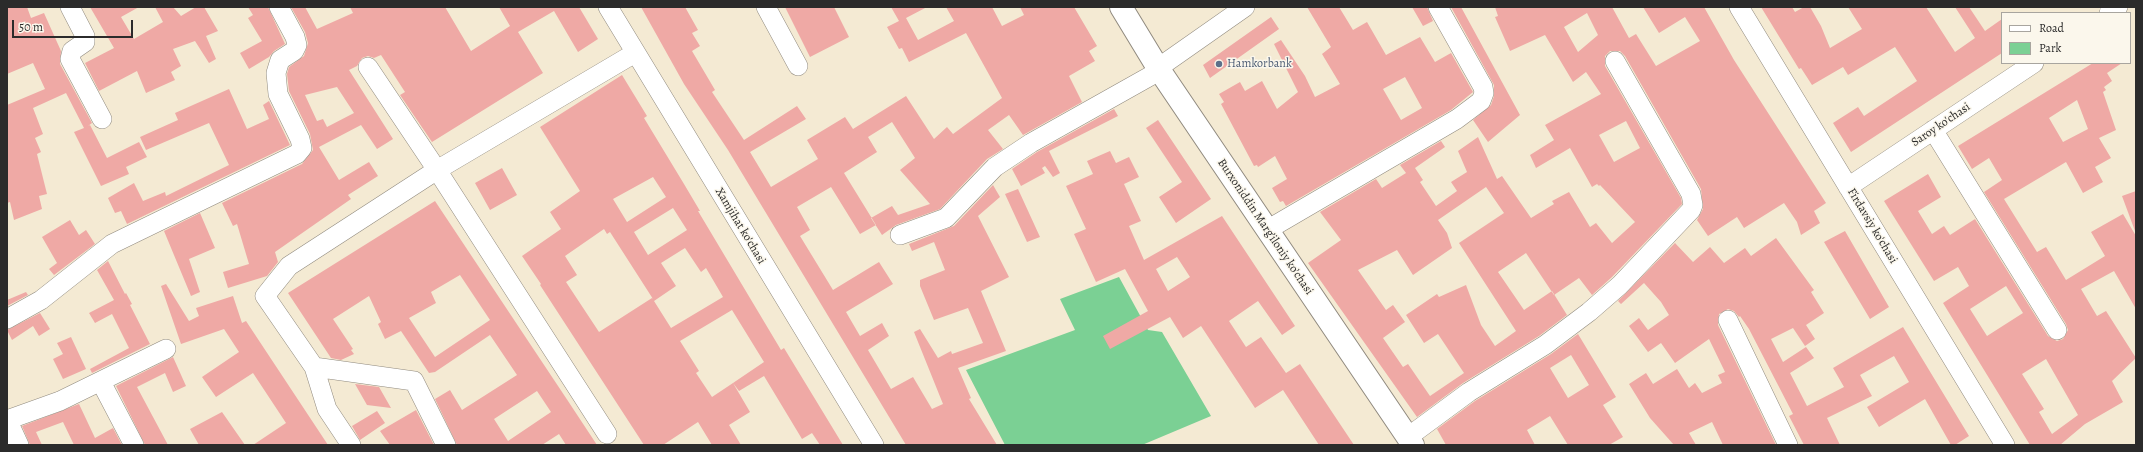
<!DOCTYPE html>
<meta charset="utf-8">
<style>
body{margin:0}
#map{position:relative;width:2143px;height:452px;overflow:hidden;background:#f4ead3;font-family:Alegreya,serif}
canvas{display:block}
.frame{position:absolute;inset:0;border:8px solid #2b2b2b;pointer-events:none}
.legend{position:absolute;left:2001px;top:12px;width:130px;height:52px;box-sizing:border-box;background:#fbf7ec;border:1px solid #a8a59f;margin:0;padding:5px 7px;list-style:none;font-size:12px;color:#2b2b2b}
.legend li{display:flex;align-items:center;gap:8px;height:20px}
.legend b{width:20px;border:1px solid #a8a59f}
.scale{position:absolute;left:12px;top:20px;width:121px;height:18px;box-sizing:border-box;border:2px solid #2b2b2b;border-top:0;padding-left:5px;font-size:12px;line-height:14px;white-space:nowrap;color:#2b2b2b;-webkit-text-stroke:3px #fbf7ec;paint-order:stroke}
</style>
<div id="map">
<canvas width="2143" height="452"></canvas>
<div class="frame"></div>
<ul class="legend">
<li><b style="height:5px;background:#fff"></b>Road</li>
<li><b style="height:11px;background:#7bd094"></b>Park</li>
</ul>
<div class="scale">50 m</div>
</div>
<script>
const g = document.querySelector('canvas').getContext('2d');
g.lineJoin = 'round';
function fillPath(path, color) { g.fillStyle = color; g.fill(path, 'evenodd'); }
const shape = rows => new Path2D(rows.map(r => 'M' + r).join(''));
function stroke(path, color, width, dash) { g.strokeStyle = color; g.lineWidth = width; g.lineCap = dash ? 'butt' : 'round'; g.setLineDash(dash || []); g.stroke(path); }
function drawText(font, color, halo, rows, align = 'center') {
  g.font = font + ' Alegreya,serif'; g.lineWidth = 3; g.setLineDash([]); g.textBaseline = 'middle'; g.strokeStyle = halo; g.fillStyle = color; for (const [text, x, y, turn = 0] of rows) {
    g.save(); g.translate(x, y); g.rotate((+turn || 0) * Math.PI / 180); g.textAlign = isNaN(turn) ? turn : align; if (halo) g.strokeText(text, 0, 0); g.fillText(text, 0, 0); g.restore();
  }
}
fillPath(shape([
 [1119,277,1148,330,1162,332,1211,416,1142,445,1005,445,966,370,1075,330,1060,299]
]), '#7bd094');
fillPath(shape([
 [7,7,27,7,31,18,44,13,61,51,60,64,92,123,88,126,90,125,107,158,139,142,147,157,126,167,129,174,101,186,74,132,84,128,66,93,33,108,43,134,35,138,41,152,37,154,47,194,39,196,42,209,14,220,10,202,7,203,7,105,45,89,33,63,7,74],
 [90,7,139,7,121,17,134,39,163,22,155,7,173,7,181,16,196,7,204,7,218,31,206,36,216,59,209,63,195,41,173,49,181,66,171,72,175,80,146,93,137,71,99,91,85,63,114,48],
 [248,7,268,7,285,44,274,51,269,57,249,69,240,53,262,41,248,18,253,15],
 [291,7,305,7,317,29,353,13,350,7,445,7,471,51,510,26,499,7,579,7,598,39,578,52,554,11,518,32,543,73,432,142,400,95,405,92,381,55,374,58,368,56,362,58,357,66,349,70,393,139,377,149,361,125,319,147,339,180,369,162,378,176,348,195,351,199,275,252,278,262,267,276,228,288,223,272,249,264,237,224,233,226,222,203,302,164,313,150,310,134,289,91,287,74,289,67,304,56,308,43,305,32],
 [337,87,354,113,327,127,323,119,317,121,305,95],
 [641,7,685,7,698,30,692,33,700,46,692,51,715,90,712,92,744,140,797,106,806,119,750,152,771,187,818,159,807,140,845,117,853,129,906,96,934,139,947,127,953,134,1002,98,966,33,909,62,902,48,899,49,887,27,899,21,891,7,927,7,906,18,918,40,954,21,946,7,992,7,1002,26,1024,15,1020,7,1074,7,1097,46,1089,51,1095,61,1069,76,1082,102,1023,135,1009,115,988,130,1003,149,987,159,940,209,896,225,882,235,871,218,892,206,898,215,930,204,900,170,915,158,892,122,868,137,877,152,844,173,876,225,860,234,831,187,797,207,810,230,800,236,833,290,879,262,893,284,846,312,860,336,882,323,889,336,868,350,891,389,913,377,932,409,943,404,914,332,920,329,938,358,951,351,952,354,983,343,968,308,934,320,920,286,920,280,945,270,934,242,912,251,909,244,954,226,993,185,1000,197,978,216,1009,277,981,291,1006,351,958,368,971,398,969,399,997,445,906,445,728,150,684,84],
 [785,7,834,7,849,37,810,57],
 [1307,7,1339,7,1353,30,1367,22,1386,55,1420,37,1435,62,1451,53,1473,92,1451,110,1286,206,1283,201,1280,202,1272,188,1287,179,1275,156,1258,167,1257,165,1254,166,1221,104,1224,102,1219,94,1240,82,1245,91,1262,81,1277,109,1298,92,1274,44,1281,40,1305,76,1315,97,1340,84,1322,54,1331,47],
 [1405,77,1422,108,1401,120,1383,89],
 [1412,7,1427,7,1433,21,1423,26],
 [1451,7,1461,7,1520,115,1488,142,1473,120,1491,105,1494,96,1494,85],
 [1495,7,1612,7,1629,38,1636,34,1656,66,1700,41,1685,17,1659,33,1643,7,1704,7,1734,60,1826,203,1814,211,1820,223,1801,235,1797,222,1784,203,1744,228,1737,217,1708,236,1697,220,1703,209,1701,189,1625,56,1620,51,1610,51,1605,56,1605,66,1681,198,1682,204,1612,277,1592,295,1579,278,1554,295,1526,253,1498,272,1524,310,1552,291,1567,315,1539,336,1463,383,1417,417,1308,263,1341,240,1320,212,1376,179,1382,188,1406,173,1400,165,1441,141,1445,147,1415,168,1423,180,1420,182,1436,206,1457,191,1451,182,1467,172,1458,151,1478,137,1497,179,1502,176,1531,218,1554,204,1552,201,1569,192,1590,227,1596,223,1612,243,1635,222,1600,185,1599,186,1597,184,1592,187,1570,148,1536,168,1530,155,1554,140,1545,125,1601,94,1586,72,1573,82,1545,35,1510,51,1495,17,1498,16],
 [1587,13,1598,35,1578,52,1564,27],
 [1626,121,1640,148,1614,162,1599,135],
 [1486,187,1504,213,1459,243,1516,331,1495,346,1481,325,1466,285,1439,297,1437,294,1406,315,1424,343,1438,334,1464,373,1430,396,1408,364,1403,367,1383,338,1405,322,1393,305,1386,310,1358,270,1397,250,1413,275,1452,248,1447,233,1438,220],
 [1761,7,1792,7,1795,12,1804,7,1810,7,1821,26,1830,48,1862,29,1848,7,1926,7,1955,52,1975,38,1955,7,1969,7,1985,31,2002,19,2002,53,1851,152,1833,123,1858,107,1864,116,1917,81,1895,47,1848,75,1843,67,1812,85,1801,68,1799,69],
 [1271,17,1279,29,1210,78,1203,65],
 [2093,63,2122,63,2107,73,2112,81,2104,87,2106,90,2103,92,2116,130,2099,138,2111,158,2095,167,2103,182,2083,193,2066,162,2004,199,2037,252,2046,247,2066,280,2105,256,2091,232,2123,214,2136,236,2136,309,2114,271,2081,289,2097,316,2106,311,2136,358,2112,381,2123,402,2085,424,2060,445,2030,445,1943,303,1969,286,1958,267,1934,281,1884,201,1928,174,1941,197,1918,211,1932,234,1944,226,1950,235,1975,219,1965,203,2048,336,2057,341,2063,339,2068,330,2066,324,1984,192,2002,180,1989,158,1972,169,1958,146],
 [2077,100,2088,129,2063,142,2049,118],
 [2006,286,2023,313,1987,336,1970,309],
 [2046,359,2078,415,2052,434,2039,412,2044,409,2022,374],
 [622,75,647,116,644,118,684,184,700,211,698,211,781,350,784,348,843,445,820,445,812,433,802,439,764,376,739,391,733,383,764,362,732,310,680,341,699,371,696,373,712,397,733,383,750,412,729,425,741,445,712,445,698,422,663,445,644,445,540,285,541,284,522,256,561,229,550,212,580,191,540,127],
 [653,177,666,197,627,222,613,199],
 [673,208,687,230,648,255,634,232],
 [604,229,607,234,610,232,653,299,652,298,599,332,566,282,577,275,565,256],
 [685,248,701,272,706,268,723,297,671,328,654,301,676,286,661,263],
 [229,89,247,129,269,119,263,105,269,101,290,145,127,224,121,211,115,213,108,198,134,183,143,201,165,192,166,196,229,165,209,123,146,150,140,137,178,120,175,113],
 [1114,109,1118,116,1049,151,1060,173,1053,177,1045,166,1042,168,1045,173,1021,186,1012,169,1037,152],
 [1158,120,1211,199,1176,223,1159,197,1182,182,1146,128],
 [1110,151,1116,163,1129,157,1139,177,1124,184,1141,221,1129,226,1144,260,1222,216,1295,326,1282,335,1258,301,1229,321,1246,347,1261,337,1286,373,1300,364,1354,445,1319,445,1283,390,1255,408,1201,326,1183,338,1170,317,1110,349,1103,336,1148,311,1125,269,1096,282,1074,234,1086,229,1066,186,1093,174,1087,161],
 [1177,257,1190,277,1168,291,1156,269],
 [502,168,517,195,490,210,475,183],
 [1018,189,1040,237,1027,242,1005,194],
 [2136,191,2136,231,2135,231,2122,196],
 [435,201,568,401,597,445,566,445,559,434,542,445,457,445,435,399,450,390,462,410,517,375,490,335,435,372,429,373,401,331,385,339,378,324,381,322,369,296,333,319,353,349,351,350,354,354,341,360,331,358,288,293],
 [460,275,490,320,435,357,409,318,436,303,431,292],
 [537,391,551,412,508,441,494,419],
 [200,213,215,248,189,259,200,292,191,296,164,231],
 [70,220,79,235,86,230,95,244,54,275,49,269,57,263,42,237],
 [1845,231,1889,307,1870,319,1824,242],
 [1776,238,1814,290,1811,292,1824,313,1806,325,1815,339,1805,346,1793,328,1771,339,1783,362,1806,347,1814,358,1790,373,1807,406,1844,387,1833,368,1903,327,1969,436,1955,445,1951,445,1925,399,1879,427,1867,407,1909,382,1894,356,1860,375,1872,396,1827,418,1840,445,1804,445,1789,416,1793,414,1749,329,1740,316,1739,317,1734,311,1728,309,1719,314,1718,325,1776,445,1723,445,1712,422,1689,433,1696,445,1674,445,1650,418,1629,384,1646,373,1653,384,1677,369,1689,388,1695,383,1702,393,1722,383,1718,375,1725,372,1709,339,1675,363,1661,343,1648,352,1629,326,1639,318,1648,330,1669,315,1661,302,1644,283,1621,304,1618,301,1675,243,1693,262,1710,247,1724,263,1745,248,1751,256],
 [108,261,125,294,126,293,132,304,130,305,150,344,92,373,90,369,129,348,112,314,95,323,89,313,114,300,97,270],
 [166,284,189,321,199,316,196,308,233,296,242,323,246,321,328,445,253,445,286,423,253,373,216,397,202,377,239,352,224,329,181,344,161,286],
 [26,292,28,295,7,306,7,300],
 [40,313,50,329,39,336,33,326,12,340,7,330],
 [1578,334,1616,397,1603,405,1623,437,1609,445,1568,445,1550,416,1527,430,1535,445,1446,445,1437,429,1475,401,1551,354],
 [1571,355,1589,385,1568,398,1550,368],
 [71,337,86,369,63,379,53,359,63,354,57,343],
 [173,357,186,386,173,392,165,373,137,387,168,445,145,445,116,386],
 [355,384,379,387,391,408,367,405],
 [79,404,95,438,113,428,122,445,74,445,63,422,36,432,42,445,30,445,22,426],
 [416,410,434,445,390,445,380,431],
 [377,411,385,423,360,440,352,426],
 [222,412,245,445,199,445,190,429]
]), '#efa9a5');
const minor = shape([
 [70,7,85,36,85,42,72,51,70,59,102,119],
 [608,7,874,445],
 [766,7,798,66],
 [1739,7,2005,445],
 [2109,13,2118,7],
 [368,67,437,170,607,434],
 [1158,68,1245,7],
 [1933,130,2057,330],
 [1848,187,2034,63],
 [1267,230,1457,119,1481,101,1484,93,1483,87,1438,7],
 [900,235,946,218,995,167,1031,143,1161,70],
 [7,319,41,300,112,244,297,154,302,148,300,139,278,94,276,73,280,60,294,51,297,45,295,37,279,7],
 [1728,320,1788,445],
 [314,367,414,381,446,445],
 [101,382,134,445],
 [7,419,19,445],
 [7,420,60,401,166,349],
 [1408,437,1469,392,1545,345,1589,312,1620,285,1691,210,1693,205,1691,194,1615,61],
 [351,445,327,409,314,367,265,296,289,266,437,170,635,53]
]);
const major = shape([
 [1121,7,1158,68,1413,445]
]);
stroke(minor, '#908a7f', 20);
stroke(major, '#908a7f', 24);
stroke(minor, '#fff', 19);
stroke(major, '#fff', 22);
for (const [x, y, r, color] of [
 [1219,64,4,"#5c6f8a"]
]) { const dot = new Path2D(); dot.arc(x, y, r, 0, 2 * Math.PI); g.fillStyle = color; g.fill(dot); stroke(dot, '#fbf7ec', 1.5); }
drawText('12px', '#4e5e75', '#fbf7ec', [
 ["Hamkorbank",1227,64]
], 'left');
drawText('12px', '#2b2b2b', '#fbf7ec', [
 ["Saroy ko'chasi",1941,125,-34],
 ["Xamjihat ko'chasi",740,226,59],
 ["Firdavsiy ko'chasi",1872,226,59],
 ["Burxoniddin Marg’iloniy ko’chasi",1265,227,56]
]);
</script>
